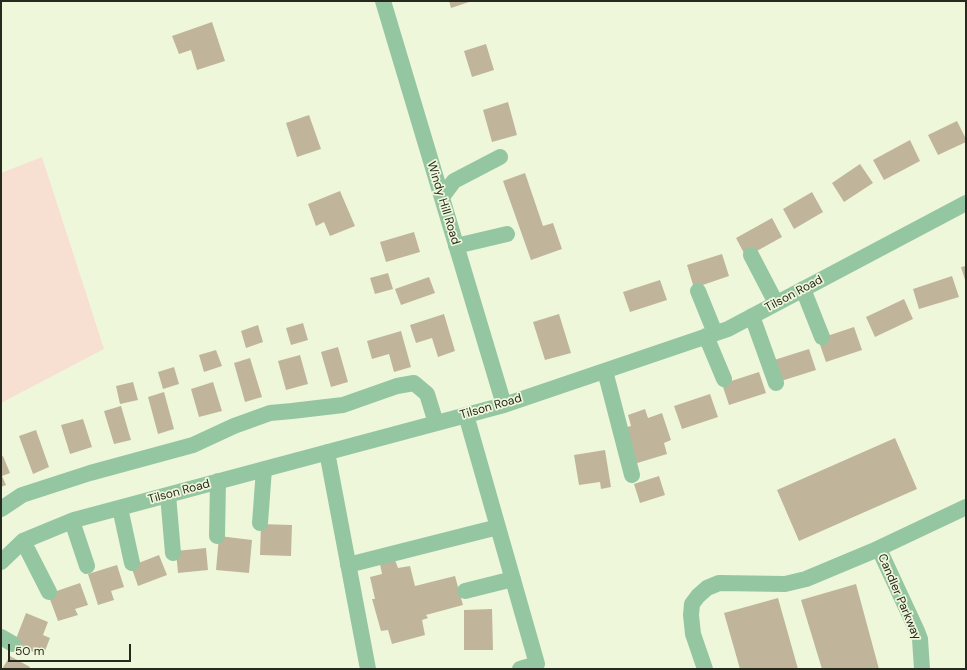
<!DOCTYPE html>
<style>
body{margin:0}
#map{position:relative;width:967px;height:670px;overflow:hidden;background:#eff7db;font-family:"DM Sans",sans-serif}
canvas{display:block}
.frame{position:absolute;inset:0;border:2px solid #26291e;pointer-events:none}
.scale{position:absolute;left:8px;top:644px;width:123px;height:18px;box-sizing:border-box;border:2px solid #26291e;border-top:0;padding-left:5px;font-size:12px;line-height:14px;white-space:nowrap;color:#26291e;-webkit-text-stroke:3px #eff7db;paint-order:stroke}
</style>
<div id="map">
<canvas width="967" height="670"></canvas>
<div class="frame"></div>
<div class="scale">50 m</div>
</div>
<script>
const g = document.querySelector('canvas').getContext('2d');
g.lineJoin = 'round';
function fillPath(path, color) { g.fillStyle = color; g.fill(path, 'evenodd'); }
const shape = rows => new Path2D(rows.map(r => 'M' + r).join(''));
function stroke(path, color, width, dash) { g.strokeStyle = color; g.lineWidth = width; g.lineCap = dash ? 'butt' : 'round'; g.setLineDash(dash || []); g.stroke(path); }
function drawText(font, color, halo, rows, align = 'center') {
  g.font = font + ' "DM Sans",sans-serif'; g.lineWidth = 3.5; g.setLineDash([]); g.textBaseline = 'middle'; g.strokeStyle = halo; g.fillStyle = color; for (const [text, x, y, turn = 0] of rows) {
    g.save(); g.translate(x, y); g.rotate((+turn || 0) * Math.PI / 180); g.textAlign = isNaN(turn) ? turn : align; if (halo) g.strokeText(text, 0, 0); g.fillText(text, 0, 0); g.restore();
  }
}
fillPath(shape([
 [42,157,104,349,1,403,1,173]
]), '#f7e0d1');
fillPath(shape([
 [449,1,472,1,451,8],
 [212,22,225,61,197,70,191,50,179,54,172,36],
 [486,44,494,70,472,77,464,51],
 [508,102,517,135,492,142,483,110],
 [309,115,321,149,297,157,286,123],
 [957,121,966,139,966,142,938,155,928,135],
 [910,140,920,161,884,180,873,160],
 [860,164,873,183,844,202,832,183],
 [525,173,543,226,553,223,562,249,531,260,503,181],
 [340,191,355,226,330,236,324,222,316,226,308,204],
 [812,192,823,212,794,229,783,209],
 [772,218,782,237,746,257,736,238],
 [414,232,420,252,386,262,380,242],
 [722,254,729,276,694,288,687,265],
 [966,266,966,283,961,267],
 [388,273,393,289,375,294,370,278],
 [952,276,959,297,919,309,913,289],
 [429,277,435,293,401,305,395,289],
 [660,280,667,300,630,312,623,292],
 [904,299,913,319,875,337,866,317],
 [444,314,455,351,438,357,432,338,416,343,410,325],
 [559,314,571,353,545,360,533,322],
 [303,323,308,340,291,345,286,328],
 [258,325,263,342,246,348,241,331],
 [854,327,862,350,826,362,818,339],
 [401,331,411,367,394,372,389,354,372,359,367,341],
 [338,347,348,382,331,387,321,352],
 [809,349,816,370,778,382,771,361],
 [216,350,222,366,204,372,199,355],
 [300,355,308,384,286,390,278,361],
 [250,358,262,397,245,402,234,363],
 [174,367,179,384,163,389,158,372],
 [759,372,766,393,729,405,722,384],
 [133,382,138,400,120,404,116,386],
 [213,382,222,411,199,417,191,389],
 [164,392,174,429,158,434,148,397],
 [710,394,718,417,682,429,674,406],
 [121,406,131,440,114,444,104,411],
 [645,409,648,418,662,413,671,440,664,443,667,454,634,464,623,428,631,426,628,415],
 [83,419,92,447,70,454,61,425],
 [36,430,49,467,33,474,19,436],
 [895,438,917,489,799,541,777,490],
 [605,450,611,487,601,489,600,482,579,485,574,455],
 [3,456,10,473,2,476,6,485,1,487,1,457],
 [659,476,665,495,640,503,634,484],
 [261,524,292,525,291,556,260,555],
 [219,536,252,540,249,573,216,570],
 [206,548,208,570,178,573,176,551],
 [159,555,167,575,138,586,131,566],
 [395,560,398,568,410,566,415,586,455,576,463,605,426,615,428,618,422,620,425,635,392,644,388,630,381,631,372,599,375,599,370,577,382,574,380,564],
 [117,565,124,587,111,591,114,600,98,605,88,574],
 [80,583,88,605,75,609,78,615,58,621,48,594],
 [856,584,879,669,822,669,801,600],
 [778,598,798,669,740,669,724,613],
 [492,609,493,650,464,650,464,610],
 [26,613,48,622,43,635,50,638,43,656,14,644],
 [10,656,30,667,29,669,2,669]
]), '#c0b59b');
stroke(shape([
 [383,1,504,405],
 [442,197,454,181,500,157],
 [456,246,507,234],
 [751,255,776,303],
 [803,289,822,337],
 [698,291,715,333],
 [752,316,776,383],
 [706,336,724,379],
 [605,371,632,475],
 [466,415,537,664,520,669],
 [327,452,368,669],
 [168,495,173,553],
 [120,508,132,563],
 [1,509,22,495,90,473,193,445,234,426,270,413,292,411,343,405,397,386,414,383,427,394,436,423],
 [72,521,87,566],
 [260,523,264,469],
 [217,536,218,481],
 [23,541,49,592],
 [879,549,917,631,920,639,922,669],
 [1,562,23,541,74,520,504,405,728,329,966,203],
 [348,565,498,527],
 [465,591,513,579],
 [1,637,13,644],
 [705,669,693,634,691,615,692,604,698,596,707,588,719,583,785,584,806,579,873,551,966,507]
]), '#95c6a2', 16);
drawText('12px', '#26291e', '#eff7db', [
 ["Windy Hill Road",443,203,73],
 ["Tilson Road",794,294,-28],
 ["Tilson Road",491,407,-16],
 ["Tilson Road",179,492,-15],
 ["Candler Parkway",899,597,67]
]);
</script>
